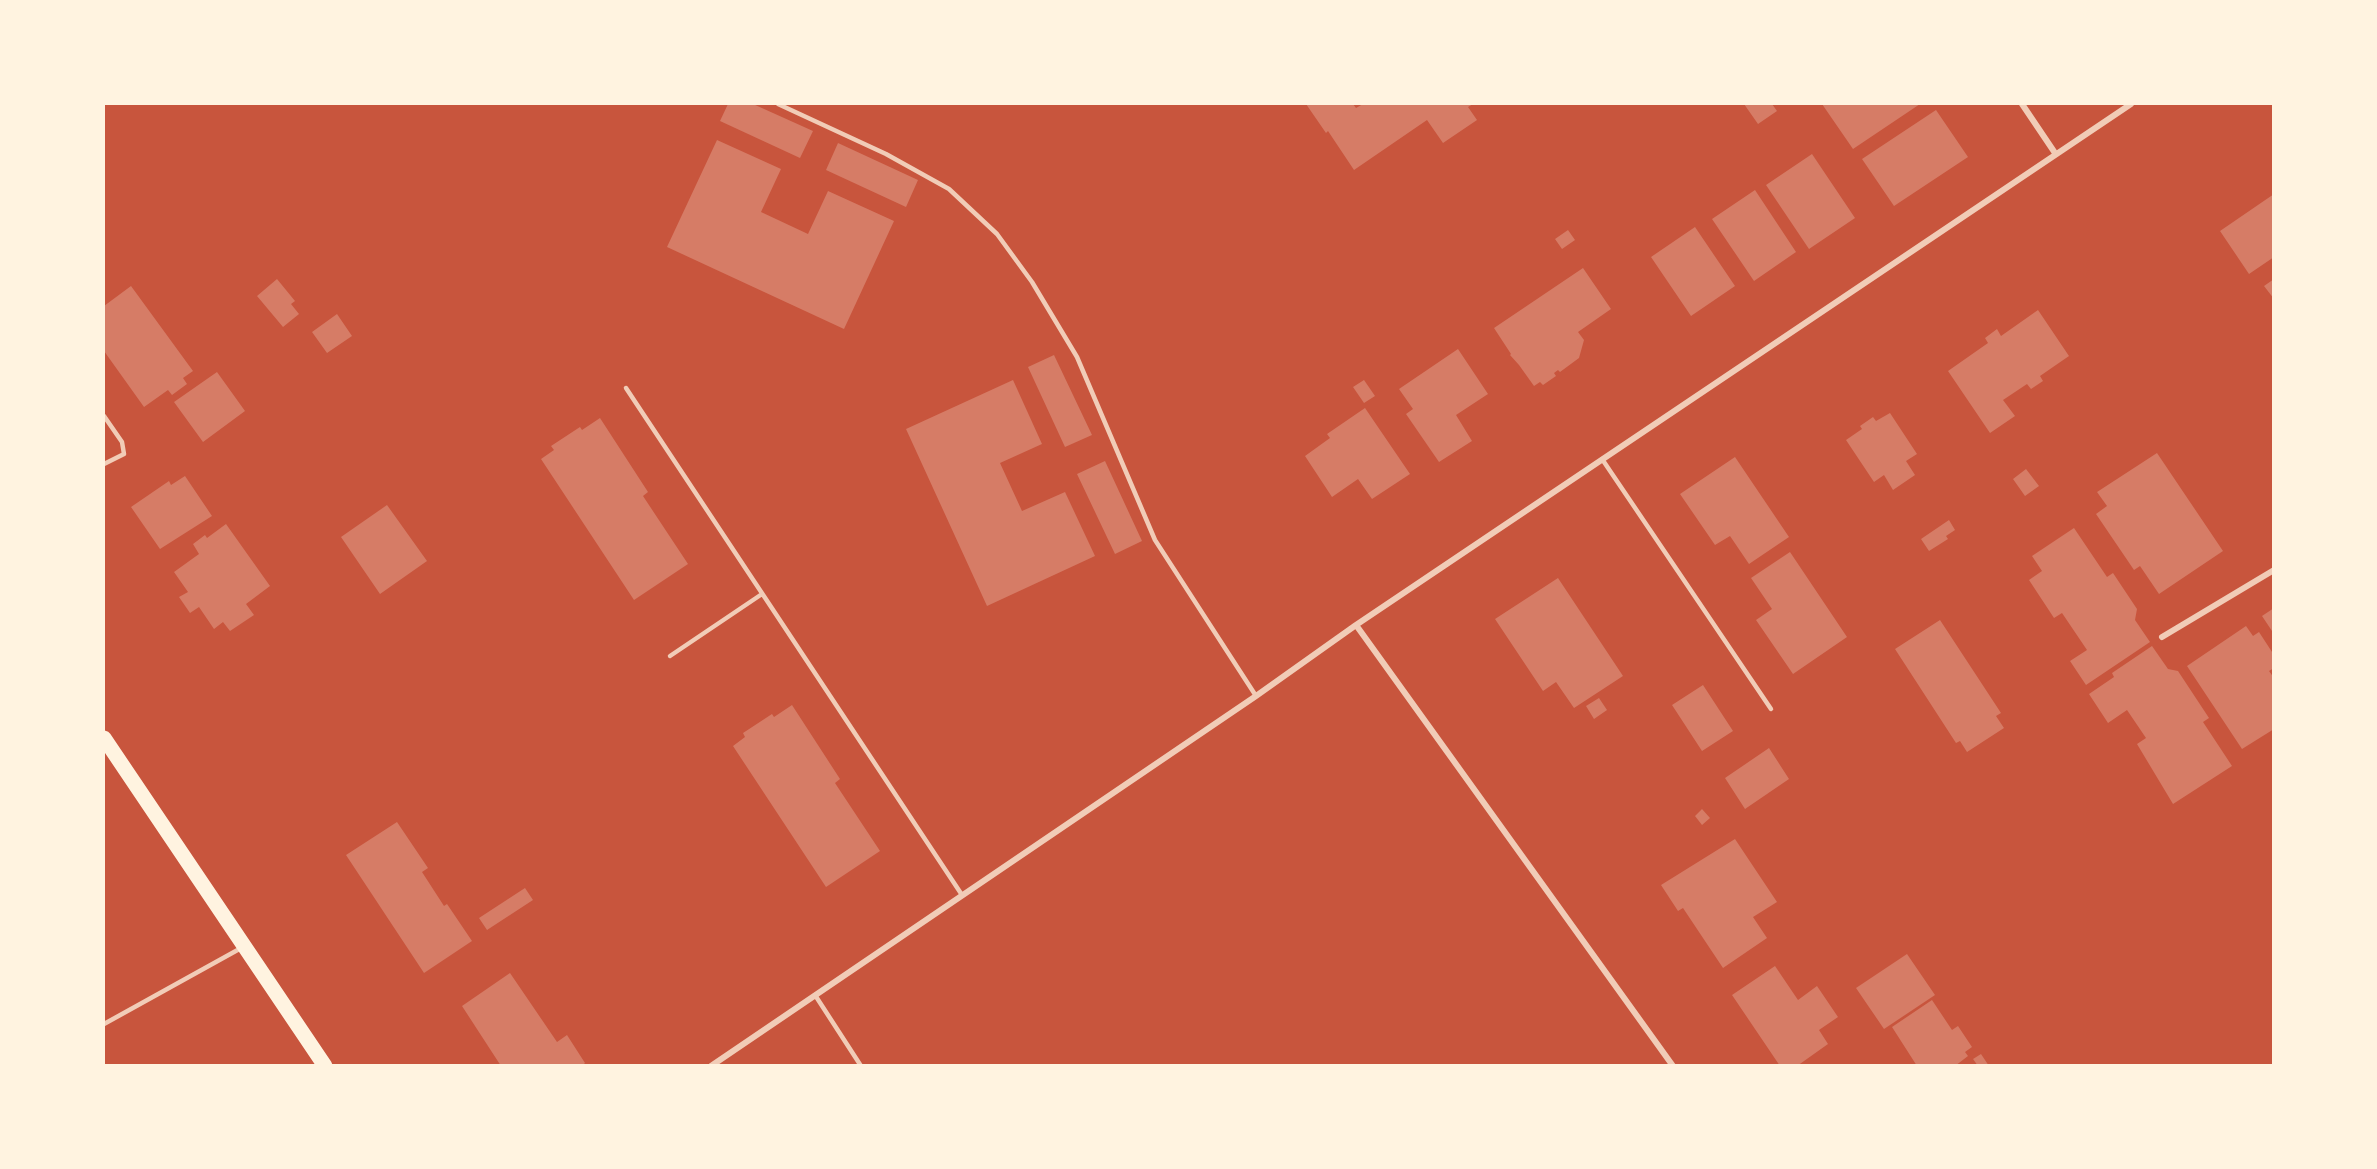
<!DOCTYPE html>
<style>
body{margin:0}
#map{position:relative;width:2377px;height:1169px;overflow:hidden;background:#c8553d;font-family:"Times New Roman",serif}
canvas{display:block}
.frame{position:absolute;inset:0;border:105px solid #fff3e0;pointer-events:none}
</style>
<div id="map">
<canvas width="2377" height="1169"></canvas>
<div class="frame"></div>
</div>
<script>
const g = document.querySelector('canvas').getContext('2d');
g.lineJoin = 'round';
function fillPath(path, color) { g.fillStyle = color; g.fill(path, 'evenodd'); }
const shape = rows => new Path2D(rows.map(r => 'M' + r).join(''));
function stroke(path, color, width, dash) { g.strokeStyle = color; g.lineWidth = width; g.lineCap = dash ? 'butt' : 'round'; g.setLineDash(dash || []); g.stroke(path); }
fillPath(shape([
 [728,104,753,104,813,131,800,158,720,121],
 [1306,104,1353,104,1356,108,1363,104,1473,104,1468,107,1477,120,1443,143,1427,120,1354,170,1328,131,1326,133],
 [1744,104,1772,104,1777,111,1758,124],
 [1822,104,1920,104,1853,149],
 [1936,110,1968,157,1894,206,1862,159],
 [717,140,781,169,761,212,808,234,828,191,894,221,844,329,667,247],
 [838,143,918,180,906,207,826,170],
 [1812,154,1855,218,1809,249,1766,185],
 [1755,190,1796,252,1754,281,1712,219],
 [2274,194,2274,257,2249,274,2220,231],
 [1695,227,1735,286,1691,316,1651,257],
 [1568,230,1575,240,1562,249,1555,239],
 [1583,268,1611,309,1578,332,1584,340,1579,358,1560,372,1558,370,1554,373,1556,376,1543,385,1540,382,1534,386,1519,365,1510,355,1511,354,1494,328],
 [277,279,295,301,291,304,299,314,283,327,257,296],
 [2274,279,2274,299,2264,286],
 [131,286,193,371,183,378,187,384,172,395,168,390,144,407,104,351,104,306],
 [2038,310,2069,356,2040,376,2043,381,2031,389,2027,384,2003,400,2015,416,1990,433,1948,371,1988,343,1985,338,1997,329,2001,336],
 [337,314,352,336,327,353,312,332],
 [1458,349,1488,394,1456,415,1472,441,1439,462,1406,414,1413,409,1399,389],
 [1054,355,1092,435,1065,447,1028,367],
 [217,372,245,411,203,442,174,402],
 [1013,380,1042,444,1000,463,1022,511,1065,492,1095,556,987,606,906,429],
 [1364,380,1375,396,1364,403,1353,387],
 [1365,408,1410,474,1372,499,1358,479,1332,497,1305,456,1330,438,1327,434],
 [1890,413,1917,454,1906,461,1915,475,1893,490,1884,475,1874,482,1846,440,1862,429,1860,426,1873,417,1876,421],
 [600,418,648,492,643,496,688,564,634,600,541,459,554,450,551,446,580,427,582,430],
 [2157,453,2223,551,2159,594,2140,566,2134,570,2096,514,2107,506,2097,492],
 [1735,457,1789,537,1749,564,1730,536,1715,545,1680,494],
 [1105,461,1142,541,1115,554,1077,474],
 [2026,469,2039,486,2025,496,2013,479],
 [185,476,212,516,160,549,131,507,169,481,171,485],
 [387,505,427,561,380,594,341,537],
 [1949,520,1955,530,1946,536,1948,539,1929,551,1921,539],
 [226,524,270,586,246,604,254,615,230,631,223,622,214,629,199,607,190,613,179,597,188,592,174,572,199,554,193,544,205,535,207,538],
 [2074,528,2107,577,2113,573,2137,609,2135,620,2150,642,2086,685,2070,661,2087,650,2062,613,2054,618,2029,580,2042,571,2032,556],
 [1790,552,1847,637,1793,674,1756,620,1772,609,1751,578],
 [1558,578,1623,676,1574,708,1556,682,1543,691,1495,619],
 [2274,608,2274,634,2262,616],
 [1940,620,2001,713,1996,716,2004,728,1967,752,1960,741,1956,743,1895,649],
 [2246,626,2253,636,2259,632,2274,655,2274,668,2269,671,2274,678,2274,729,2242,749,2187,666],
 [2152,646,2168,669,2178,671,2209,718,2203,722,2232,766,2173,804,2137,744,2146,738,2127,710,2108,723,2089,694,2114,677,2112,673],
 [1703,685,1733,731,1702,751,1672,705],
 [1599,698,1607,710,1594,719,1586,706],
 [792,705,840,779,835,783,880,851,826,887,733,746,745,737,743,733,772,714,774,717],
 [1769,748,1789,779,1745,809,1725,778],
 [1702,809,1710,818,1702,825,1695,816],
 [397,822,428,868,422,872,444,906,447,904,472,941,424,973,346,855],
 [1735,839,1777,902,1753,917,1767,938,1723,968,1683,908,1678,911,1661,885],
 [525,888,533,900,487,930,479,918],
 [1907,954,1935,995,1884,1029,1856,988],
 [1775,966,1798,1000,1817,986,1838,1017,1819,1030,1828,1044,1797,1066,1780,1066,1732,995],
 [510,973,557,1042,567,1035,585,1063,582,1066,501,1066,462,1006],
 [1932,1000,1952,1030,1958,1026,1972,1047,1965,1052,1968,1056,1955,1066,1917,1066,1892,1027],
 [1981,1054,1989,1066,1978,1066,1973,1059]
]), '#d67c66');
stroke(shape([
 [778,104,886,154,949,189,997,234,1032,282,1077,357,1155,540,1256,696],
 [626,388,962,895],
 [104,416,122,442,124,454,104,464],
 [1602,459,1771,709],
 [670,656,762,594],
 [815,995,861,1066],
 [104,1024,243,947]
]), '#f1ccb7', 4.5);
stroke(shape([
 [2022,104,2055,153],
 [1356,625,1673,1066],
 [2162,637,2274,570],
 [711,1066,1256,696,1356,625,2131,104]
]), '#f1ccb7', 6);
stroke(shape([
 [104,738,325,1066]
]), '#fff3e0', 15);
</script>
